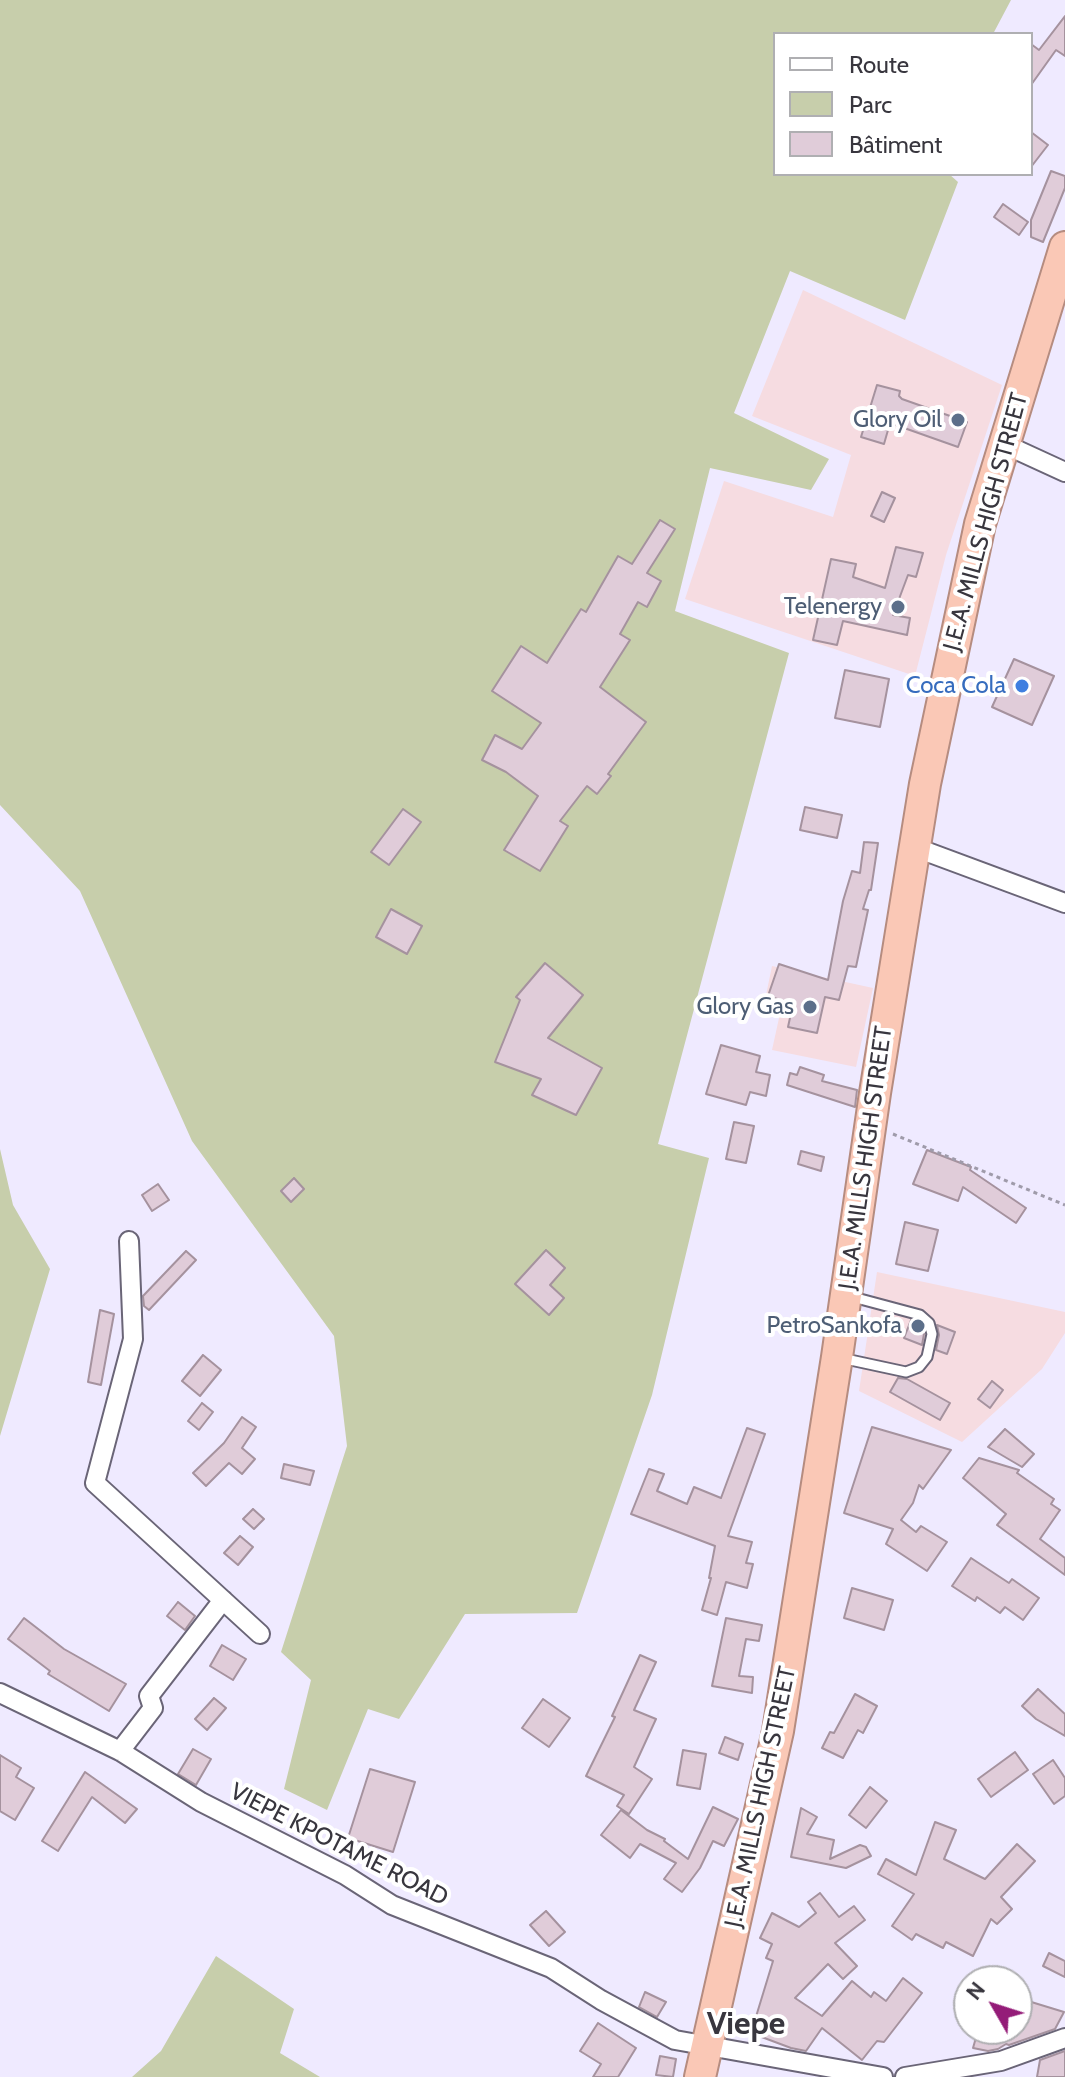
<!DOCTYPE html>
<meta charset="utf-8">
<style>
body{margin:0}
#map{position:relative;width:1065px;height:2077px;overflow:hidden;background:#efeaff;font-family:Cabin,sans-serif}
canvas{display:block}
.legend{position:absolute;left:773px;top:32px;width:260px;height:144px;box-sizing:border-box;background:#fff;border:2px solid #afafb2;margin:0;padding:10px 14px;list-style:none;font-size:24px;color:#38363e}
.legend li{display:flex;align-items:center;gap:16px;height:40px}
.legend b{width:40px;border:2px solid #afafb2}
.north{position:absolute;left:953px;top:1965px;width:80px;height:80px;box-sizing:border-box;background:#fff;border:2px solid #afafb2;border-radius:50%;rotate:309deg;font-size:22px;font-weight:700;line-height:32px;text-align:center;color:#38363e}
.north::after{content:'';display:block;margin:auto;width:28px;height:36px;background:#941c78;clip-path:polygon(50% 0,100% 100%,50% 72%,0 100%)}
</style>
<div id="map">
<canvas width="1065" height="2077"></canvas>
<ul class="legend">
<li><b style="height:10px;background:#fff"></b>Route</li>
<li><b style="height:22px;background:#c7ceab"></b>Parc</li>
<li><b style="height:22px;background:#e0ccd9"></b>Bâtiment</li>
</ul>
<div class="north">N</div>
</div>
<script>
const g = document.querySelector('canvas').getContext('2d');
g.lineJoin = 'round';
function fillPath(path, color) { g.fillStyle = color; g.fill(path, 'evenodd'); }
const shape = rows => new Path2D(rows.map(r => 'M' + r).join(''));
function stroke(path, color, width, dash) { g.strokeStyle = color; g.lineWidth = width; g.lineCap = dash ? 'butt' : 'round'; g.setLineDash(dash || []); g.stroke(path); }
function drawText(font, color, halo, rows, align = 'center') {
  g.font = font + ' Cabin,sans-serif'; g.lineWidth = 8; g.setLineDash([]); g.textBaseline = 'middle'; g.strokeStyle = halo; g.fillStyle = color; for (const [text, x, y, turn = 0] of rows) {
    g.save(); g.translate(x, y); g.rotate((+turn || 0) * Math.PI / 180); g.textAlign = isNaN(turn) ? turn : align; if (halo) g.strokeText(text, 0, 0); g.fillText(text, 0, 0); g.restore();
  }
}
fillPath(shape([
 [803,290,1002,385,946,555,915,676,685,599,724,481,833,517,851,455,752,416],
 [772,966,873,988,856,1067,772,1050,781,1009,764,1005],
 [877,1272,1065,1312,1065,1333,1042,1369,962,1442,859,1391]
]), '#f6dce1');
fillPath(shape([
 [0,0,1011,0,993,34,775,34,775,174,949,174,958,182,905,320,790,271,734,413,829,459,811,490,710,468,675,611,789,653,658,1144,709,1158,652,1395,577,1613,465,1614,399,1719,368,1709,327,1810,284,1789,311,1680,281,1652,347,1446,334,1336,192,1141,80,891,0,805],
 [0,1149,13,1205,50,1269,0,1436],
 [216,1956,294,2009,280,2053,320,2077,132,2077,161,2051]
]), '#c7ceab');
const building = shape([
 [1065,16,1065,56,1056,50,1031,85,1031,44,1039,50,1065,16],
 [1031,132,1048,145,1031,167,1031,132],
 [1051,171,1065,176,1065,188,1043,242,1031,237,1031,220,1051,171],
 [1003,204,1028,222,1019,235,994,217,1003,204],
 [877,385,900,391,899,396,902,399,967,422,958,447,890,423,884,444,861,437,877,385],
 [882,492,895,498,884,522,871,516,882,492],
 [660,520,675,529,647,573,661,581,647,607,638,602,620,634,630,640,600,687,646,722,608,774,611,776,597,794,587,786,560,821,568,826,540,871,504,850,538,796,506,772,482,760,495,735,522,749,541,723,492,691,521,646,547,663,581,609,586,612,618,556,632,564,660,520],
 [896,547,923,553,916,577,908,575,893,615,910,618,907,635,843,621,837,645,813,640,831,559,856,564,853,577,885,588,896,547],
 [1014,659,1054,676,1032,725,992,707,1014,659],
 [845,670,889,679,880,727,835,718,845,670],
 [805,807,842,815,837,838,800,830,805,807],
 [403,809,421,822,389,865,371,852,403,809],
 [864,842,878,843,871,890,869,890,863,909,868,910,856,967,848,966,839,1000,825,997,817,1033,788,1027,793,1004,768,996,779,964,828,980,843,901,852,871,860,873,864,842],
 [391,909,422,926,407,954,376,937,391,909],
 [545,963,583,995,548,1038,602,1068,576,1115,532,1095,541,1079,495,1062,520,1000,516,997,545,963],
 [721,1045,760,1056,756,1072,770,1075,766,1096,750,1092,746,1105,706,1094,721,1045],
 [800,1067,824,1075,822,1081,857,1090,855,1107,787,1085,790,1073,797,1075,800,1067],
 [734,1122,754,1126,746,1163,726,1159,734,1122],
 [927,1150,971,1167,970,1170,1026,1208,1016,1223,963,1187,958,1201,913,1184,927,1150],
 [801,1151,824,1157,821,1171,798,1164,801,1151],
 [294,1178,304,1189,291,1202,281,1191,294,1178],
 [158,1184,169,1200,152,1211,142,1195,158,1184],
 [905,1222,938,1230,928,1271,896,1264,905,1222],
 [546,1250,565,1268,550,1285,564,1298,549,1315,515,1284,546,1250],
 [186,1251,196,1260,149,1310,144,1306,143,1296,186,1251],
 [100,1310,114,1314,101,1385,88,1382,100,1310],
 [911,1320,922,1327,924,1334,922,1345,904,1338,911,1320],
 [937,1325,955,1332,947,1354,936,1350,939,1335,937,1325],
 [203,1355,221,1370,200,1396,182,1381,203,1355],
 [898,1378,907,1379,950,1403,940,1420,890,1392,898,1378],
 [992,1381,1003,1390,990,1408,978,1399,992,1381],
 [202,1403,213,1412,199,1430,188,1421,202,1403],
 [242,1417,256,1427,242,1448,255,1459,242,1474,229,1463,206,1486,193,1473,224,1443,242,1417],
 [872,1427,951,1450,923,1489,919,1485,913,1503,901,1520,916,1532,921,1526,947,1542,927,1571,886,1544,893,1529,844,1513,872,1427],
 [747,1428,765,1434,728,1536,752,1542,746,1563,753,1564,747,1588,726,1582,717,1615,702,1610,711,1578,709,1578,715,1546,631,1514,649,1469,664,1474,657,1491,687,1504,694,1487,721,1498,747,1428],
 [1005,1429,1034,1454,1022,1467,988,1447,1005,1429],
 [979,1458,1019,1470,1017,1473,1054,1499,1051,1504,1060,1510,1040,1539,1065,1558,1065,1575,997,1525,1006,1514,963,1478,979,1458],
 [284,1464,314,1471,310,1485,281,1478,284,1464],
 [253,1509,264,1519,254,1529,243,1519,253,1509],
 [240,1536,253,1547,238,1565,224,1553,240,1536],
 [971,1558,1009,1583,1012,1579,1039,1598,1023,1620,1005,1607,1000,1613,977,1597,975,1601,952,1586,971,1558],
 [852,1588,893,1600,884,1630,844,1618,852,1588],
 [178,1602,195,1616,185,1630,167,1616,178,1602],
 [24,1618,64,1649,126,1684,109,1711,48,1674,50,1671,8,1639,24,1618],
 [726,1618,762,1625,759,1641,746,1639,739,1676,753,1677,752,1693,712,1686,726,1618],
 [222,1645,246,1659,233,1680,210,1666,222,1645],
 [640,1655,656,1662,634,1710,656,1719,634,1767,652,1779,629,1814,617,1806,624,1795,586,1776,615,1717,612,1716,640,1655],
 [1038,1689,1065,1714,1065,1736,1036,1719,1022,1706,1038,1689],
 [855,1694,877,1706,863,1733,858,1730,843,1758,822,1748,830,1732,834,1733,855,1694],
 [214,1698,226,1708,207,1730,195,1719,214,1698],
 [543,1699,570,1718,549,1747,522,1728,543,1699],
 [725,1737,743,1744,738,1760,719,1753,725,1737],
 [193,1749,211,1759,196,1785,178,1774,193,1749],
 [683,1750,706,1754,700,1789,677,1785,683,1750],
 [1015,1752,1028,1770,991,1797,978,1779,1015,1752],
 [0,1755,21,1768,16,1777,34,1788,15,1820,0,1811,0,1755],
 [1053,1760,1065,1778,1065,1796,1054,1804,1033,1774,1053,1760],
 [370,1769,415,1782,393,1852,348,1838,370,1769],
 [85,1772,137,1809,125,1823,92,1797,58,1851,42,1841,85,1772],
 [870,1787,887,1801,866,1828,849,1815,870,1787],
 [713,1807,738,1819,724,1846,713,1841,700,1868,682,1892,664,1879,676,1863,640,1844,630,1858,601,1835,621,1810,647,1830,665,1839,664,1841,688,1859,713,1807],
 [801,1808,817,1817,807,1834,834,1840,830,1859,860,1845,866,1847,871,1856,846,1868,791,1857,801,1808],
 [935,1822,956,1830,944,1859,985,1879,1017,1844,1035,1861,1001,1897,1012,1909,997,1924,991,1919,973,1956,946,1942,943,1948,916,1934,912,1940,892,1926,914,1894,878,1874,886,1859,916,1875,935,1822],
 [820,1893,839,1917,854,1906,865,1920,835,1943,857,1966,843,1979,828,1964,795,1998,822,2016,852,1981,871,1997,874,1992,886,2001,903,1978,922,1993,884,2042,877,2041,862,2060,822,2028,806,2051,791,2048,751,2033,773,1961,766,1958,772,1944,760,1938,772,1913,799,1927,816,1913,808,1902,820,1893],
 [546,1911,565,1932,549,1946,530,1925,546,1911],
 [1049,1953,1065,1961,1065,1977,1043,1966,1049,1953],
 [645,1992,666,2002,657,2017,639,2007,645,1992],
 [1028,2001,1064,2012,1055,2029,1009,2045,1006,2044,998,2049,988,2051,973,2048,977,2034,968,2032,969,2029,1019,2029,1028,2001],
 [598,2023,636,2048,618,2077,593,2077,601,2064,580,2051,598,2023],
 [1065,2051,1065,2077,1037,2077,1040,2060,1065,2051],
 [660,2056,676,2059,673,2077,656,2075,660,2056]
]);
fillPath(building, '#e0ccd9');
stroke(building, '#a5929e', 2);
const service = shape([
 [841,1358,906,1372,919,1367,927,1357,932,1334,929,1323,920,1315,849,1296]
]);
const minor = shape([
 [1004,444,1065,472],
 [914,847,1065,903],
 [129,1241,133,1339,95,1483,260,1634],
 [0,1693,120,1751,201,1802,345,1875,392,1905,551,1968,601,2000,675,2040,883,2077],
 [120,1751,153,1708,149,1696,223,1600],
 [905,2077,1001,2061,1065,2038]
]);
const trunk = shape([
 [700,2077,778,1731,837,1357,875,1093,925,784,980,524,1065,247]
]);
stroke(service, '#6a6577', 13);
stroke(minor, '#6a6577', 22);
stroke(trunk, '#b58c80', 34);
stroke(shape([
 [893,1134,1065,1205]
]), '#9f9baa', 3, [4, 4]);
stroke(service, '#fff', 9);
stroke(minor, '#fff', 18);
stroke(trunk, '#fac8b6', 30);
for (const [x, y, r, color] of [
 [958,420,8,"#5c6f8a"],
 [898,607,8,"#5c6f8a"],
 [1022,686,8,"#3f7fe0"],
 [810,1007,8,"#5c6f8a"],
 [918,1326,8,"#5c6f8a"]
]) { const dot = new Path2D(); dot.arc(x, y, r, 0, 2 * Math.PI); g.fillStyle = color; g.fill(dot); stroke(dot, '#fff', 3); }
drawText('24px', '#4e5e75', '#fff', [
 ["Glory Oil",942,420],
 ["Telenergy",882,607],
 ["Glory Gas",794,1007],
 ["PetroSankofa",902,1326]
], 'right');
drawText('24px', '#38363e', '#fff', [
 ["J.E.A. MILLS HIGH STREET",986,522,-75],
 ["J.E.A. MILLS HIGH STREET",866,1158,-82],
 ["J.E.A. MILLS HIGH STREET",761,1797,-78],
 ["VIEPE KPOTAME ROAD",339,1845,27]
]);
drawText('24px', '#366cbe', '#fff', [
 ["Coca Cola",1006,686]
], 'right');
drawText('bold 32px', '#38363e', '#fff', [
 ["Viepe",746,2025]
]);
</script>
